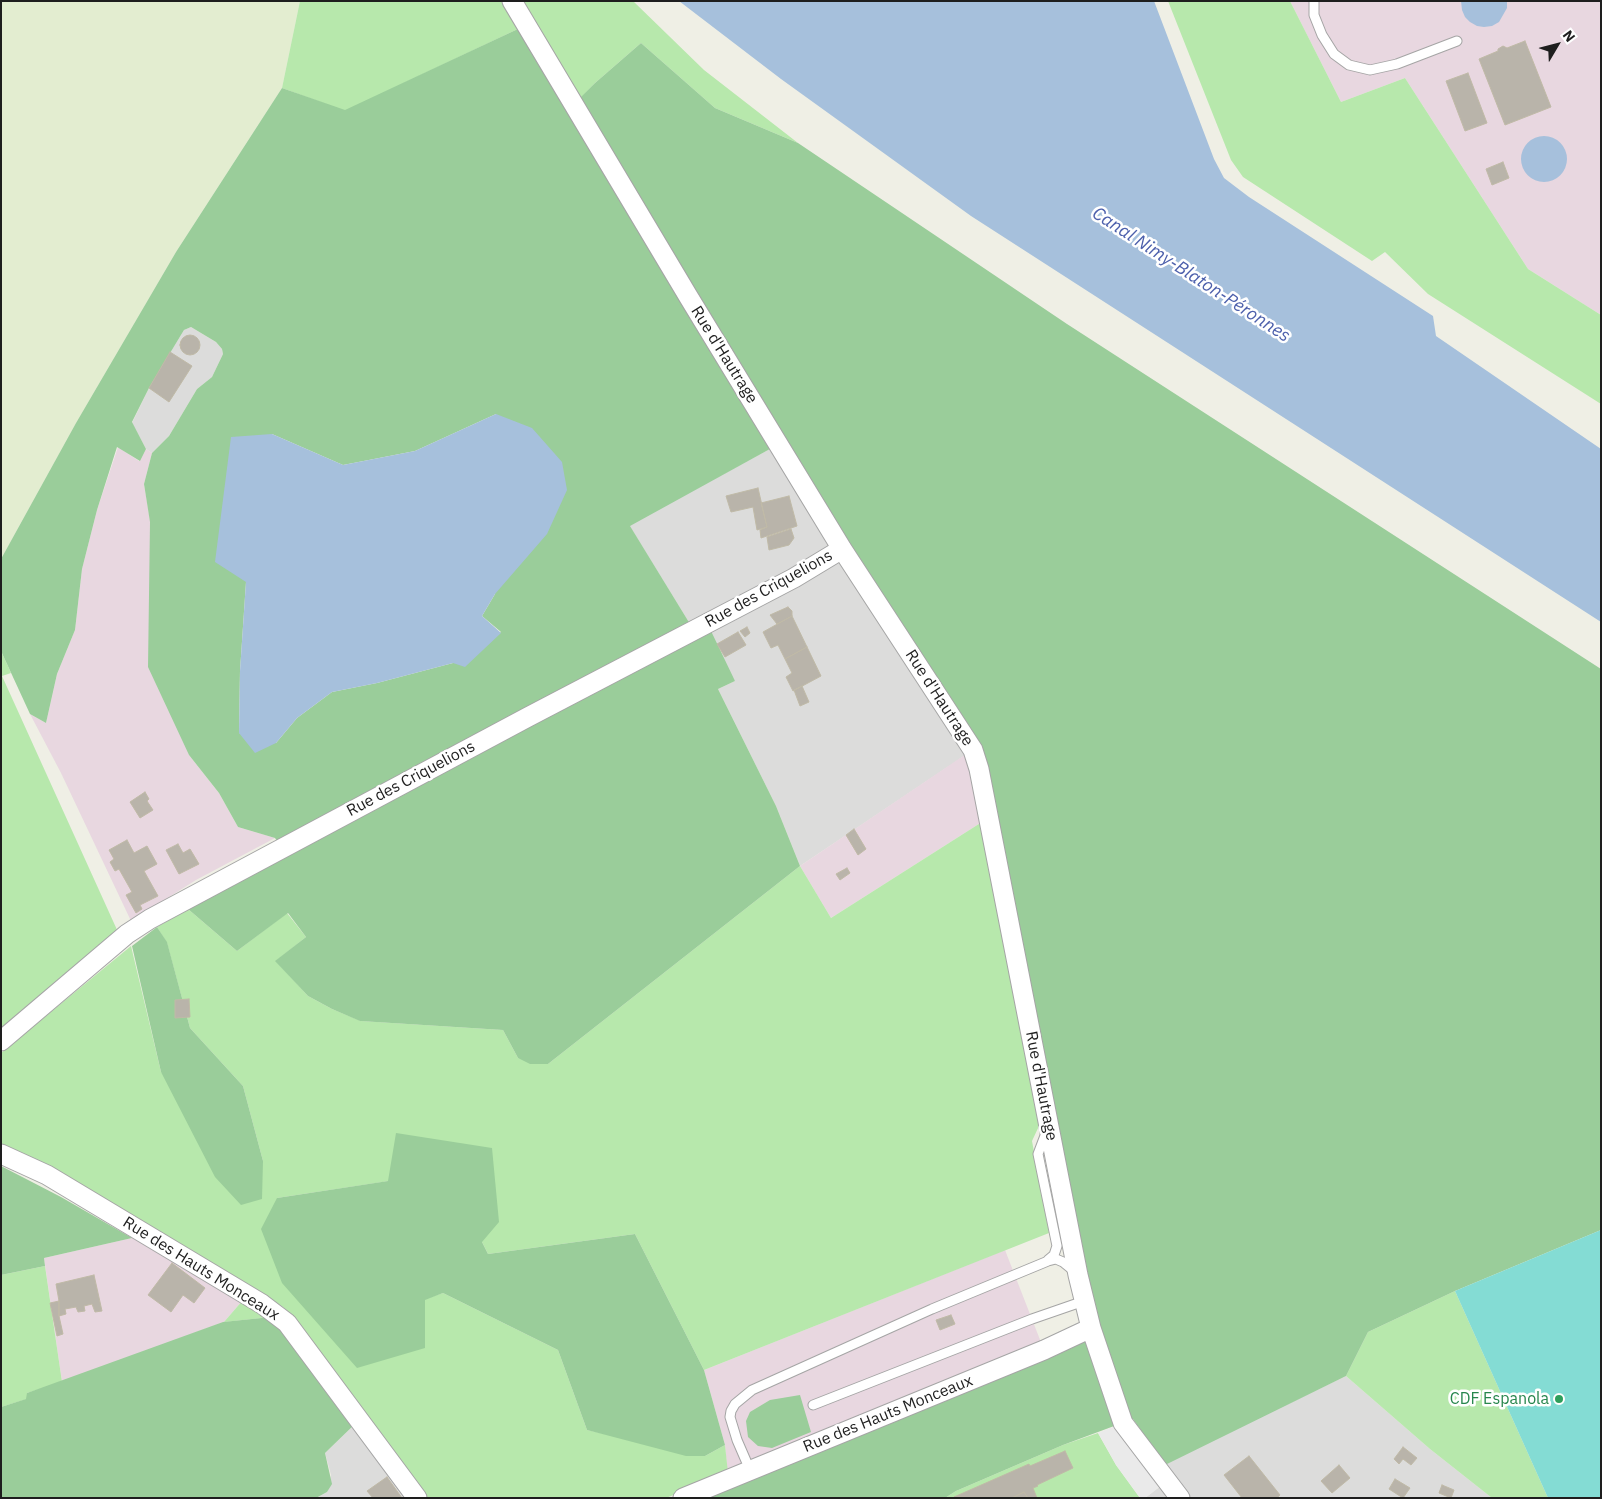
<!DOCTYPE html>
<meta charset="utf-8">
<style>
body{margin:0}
#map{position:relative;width:1602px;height:1499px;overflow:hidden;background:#efefe5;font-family:"IBM Plex Sans",sans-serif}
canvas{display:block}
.frame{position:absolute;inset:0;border:2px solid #1e1e1e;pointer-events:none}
.north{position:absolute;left:1532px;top:20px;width:50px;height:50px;-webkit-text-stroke:4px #fff;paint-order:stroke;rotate:53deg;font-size:14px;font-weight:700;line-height:20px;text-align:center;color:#1e1e1e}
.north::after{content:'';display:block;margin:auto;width:18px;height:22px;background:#1e1e1e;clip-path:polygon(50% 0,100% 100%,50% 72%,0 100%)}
</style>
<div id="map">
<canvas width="1602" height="1499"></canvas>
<div class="frame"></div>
<div class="north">N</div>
</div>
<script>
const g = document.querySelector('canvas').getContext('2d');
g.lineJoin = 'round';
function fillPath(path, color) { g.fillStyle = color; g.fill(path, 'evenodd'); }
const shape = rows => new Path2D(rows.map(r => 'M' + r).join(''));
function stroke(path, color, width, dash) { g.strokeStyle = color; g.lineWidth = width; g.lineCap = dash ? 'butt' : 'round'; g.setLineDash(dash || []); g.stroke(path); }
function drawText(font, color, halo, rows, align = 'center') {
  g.font = font + ' "IBM Plex Sans",sans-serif'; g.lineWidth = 5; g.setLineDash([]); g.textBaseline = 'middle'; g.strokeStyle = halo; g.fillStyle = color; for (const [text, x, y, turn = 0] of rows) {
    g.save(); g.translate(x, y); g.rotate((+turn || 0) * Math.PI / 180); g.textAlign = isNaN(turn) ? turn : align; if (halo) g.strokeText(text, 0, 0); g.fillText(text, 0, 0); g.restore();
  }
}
fillPath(shape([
 [191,327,216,342,222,349,223,354,212,377,197,389,169,436,152,453,146,449,132,423,149,388,184,330],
 [779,444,973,750,800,866,776,806,718,689,735,681,698,637,629,525],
 [1346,1376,1430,1449,1492,1498,1145,1498,1166,1482,1165,1465,1177,1457],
 [355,1424,412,1498,316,1498,327,1492,331,1475,325,1453]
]), '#dcdcdb');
fillPath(shape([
 [1290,1,1601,1,1601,315,1528,269,1405,78,1341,102],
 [118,447,139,461,146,449,152,453,144,484,189,755,219,793,238,827,275,838,196,880,131,921,61,773,30,714,46,723,57,674,75,630,82,569,97,510],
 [966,754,982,822,831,918,800,866],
 [134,1235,243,1300,224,1322,62,1382,44,1258,132,1238],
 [1005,1250,1044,1350,728,1479,725,1445,704,1370]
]), '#e8d7e0');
fillPath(shape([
 [1,1,300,1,282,88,176,252,76,423,1,559]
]), '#e3edd0');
fillPath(shape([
 [300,1,633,1,704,70,798,143,715,108,641,43,595,83,569,110,520,28,345,111,282,88],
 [1168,1,1290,1,1341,102,1405,78,1528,269,1601,315,1601,404,1428,294,1385,252,1372,261,1243,177,1231,160],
 [1,651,11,673,2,676,118,932,1,1031],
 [982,822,1039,1126,1032,1141,1049,1233,704,1370,635,1234,488,1254,482,1242,389,1181,277,1198,425,1299,443,1293,558,1350,587,1430,705,1456,725,1445,728,1473,666,1498,428,1498,295,1318,283,1307,164,1234,1,1146,1,1053,131,946,161,1072,263,1161,243,1086,190,1028,167,943,157,927,188,909,237,951,287,913,306,937,276,961,308,996,332,1009,361,1021,503,1030,518,1058,548,1064,800,866,831,918],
 [45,1266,62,1382,27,1393,27,1399,1,1407,1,1275],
 [1455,1291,1548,1498,1492,1498,1430,1449,1346,1376,1368,1332],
 [243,1300,271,1317,224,1322],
 [1098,1433,1116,1465,1140,1498,945,1498,956,1491,1063,1445]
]), '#b7e8ac');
fillPath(shape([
 [520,28,569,109,595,83,641,43,715,108,798,143,1067,324,1601,669,1601,1230,1455,1291,1368,1332,1346,1376,1165,1465,1133,1419,1063,1445,956,1491,945,1498,683,1498,1091,1328,979,769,779,444,630,526,698,637,711,631,735,681,718,689,776,806,800,866,548,1064,530,1064,518,1058,503,1030,360,1021,332,1009,308,996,275,961,306,937,288,913,237,951,188,909,286,854,275,838,238,827,219,793,189,755,148,667,150,522,144,484,152,453,169,436,197,389,212,377,223,354,222,349,216,342,191,327,184,330,149,388,132,422,146,449,140,461,117,447,97,510,82,569,75,630,57,674,46,723,30,714,1,651,1,559,76,423,176,252,282,88,345,110],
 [496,414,495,594,482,616,501,632,453,663,377,683,332,692,297,718,276,743,239,733,240,671,246,582,272,434,343,465,415,451],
 [157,927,167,942,190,1028,243,1086,263,1161,262,1199,241,1205,215,1177,161,1072,132,946],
 [396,1133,492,1148,499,1222,482,1242,488,1254,635,1234,704,1370,725,1445,705,1456,686,1456,587,1430,558,1350,443,1293,425,1300,425,1348,357,1368,282,1283,261,1229,277,1198,388,1181],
 [1,1166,61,1197,132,1238,44,1258,45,1266,1,1275],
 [271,1317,355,1424,325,1453,332,1484,327,1492,316,1498,1,1498,1,1407,26,1399,27,1393,223,1322],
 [800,1395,811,1432,772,1448,758,1446,748,1437,746,1421,750,1412,770,1400]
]), '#9acd9a');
fillPath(shape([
 [1601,1230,1601,1498,1548,1498,1455,1291]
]), '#84dcd4');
fillPath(shape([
 [1123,1423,1166,1482,1145,1498,1140,1498,1116,1465,1098,1433]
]), '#eaeaea');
fillPath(shape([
 [679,1,1154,1,1214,159,1224,178,1249,197,1433,316,1436,336,1601,449,1601,622,971,216,781,79],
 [1461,1,1507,1,1507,8,1499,22,1492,26,1484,27,1477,26,1470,22,1465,17,1462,10],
 '1521 159a23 23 0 1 1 46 0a23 23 0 1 1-46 0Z',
 [496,414,532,428,562,462,567,490,547,534,495,594,482,616,501,633,465,667,453,663,377,683,332,692,297,718,276,743,255,753,239,733,240,671,246,582,215,562,231,437,272,434,343,465,415,451]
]), '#a6c0dc');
const building = shape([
 [1525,41,1551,107,1505,125,1479,59,1498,51,1498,49,1503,46,1507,48,1525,41],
 [1468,73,1487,123,1465,131,1446,81,1468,73],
 [1503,162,1509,178,1492,185,1486,169,1503,162],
 '180 345a10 10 0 1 1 20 0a10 10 0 1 1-20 0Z',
 [170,352,192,366,169,402,149,388,170,352],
 [758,488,767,527,757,530,753,507,731,512,726,496,758,488],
 [789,496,797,526,761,538,760,530,767,527,761,503,789,496],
 [791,529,794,538,789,545,769,550,767,537,791,529],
 [788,607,792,611,792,616,777,624,770,615,788,607],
 [792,616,807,647,785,659,778,645,771,648,763,632,792,616],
 [747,627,750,633,745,637,740,631,747,627],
 [738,632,746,645,725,657,717,644,738,632],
 [807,647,821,676,793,691,786,677,792,673,785,659,807,647],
 [802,686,809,702,800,706,794,690,802,686],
 [145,792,149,799,147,801,153,810,140,818,130,802,145,792],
 [854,829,866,849,858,855,846,835,854,829],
 [127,840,134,853,147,846,157,864,144,871,158,896,140,905,142,909,136,913,126,895,132,892,119,869,115,871,110,862,114,859,109,850,127,840],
 [178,844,183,853,190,849,199,864,179,874,166,850,178,844],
 [847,868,850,873,840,880,836,874,847,868],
 [189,999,190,1017,175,1018,175,1000,189,999],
 [172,1263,205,1288,194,1303,183,1295,171,1312,148,1295,172,1263],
 [94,1275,102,1311,95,1312,92,1304,84,1306,85,1311,78,1312,76,1307,65,1309,66,1314,59,1316,59,1301,56,1284,94,1275],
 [59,1301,59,1316,63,1334,57,1336,50,1303,59,1301],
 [951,1315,955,1324,940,1330,936,1320,951,1315],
 [1403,1447,1417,1458,1411,1465,1403,1459,1399,1464,1394,1459,1403,1447],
 [1065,1451,1073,1468,1037,1485,1038,1486,1033,1488,1037,1498,1028,1498,1024,1492,1012,1498,954,1497,1029,1464,1030,1466,1065,1451],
 [1249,1456,1280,1495,1277,1498,1242,1498,1224,1475,1249,1456],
 [1339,1465,1350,1478,1332,1493,1321,1481,1339,1465],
 [387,1477,402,1498,373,1498,367,1491,387,1477],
 [1395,1479,1410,1488,1403,1498,1389,1489,1395,1479],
 [1442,1485,1454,1490,1451,1498,1439,1493,1442,1485],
 [1024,1492,1028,1498,1012,1498,1024,1492]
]);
fillPath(building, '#b9b4aa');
stroke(building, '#c0baa7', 1);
const service = shape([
 [1314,1,1314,15,1322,35,1334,54,1349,65,1370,70,1397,64,1457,41],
 [1046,1133,1038,1154,1057,1246,1054,1255,1048,1260],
 [813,1405,1032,1319,1084,1301],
 [750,1470,737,1440,730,1417,731,1411,735,1404,752,1390,932,1309,1048,1261,1056,1259,1063,1262,1074,1271]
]);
const minor = shape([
 [512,1,688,296,842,549,973,750,979,769,1078,1275,1091,1328,1123,1423,1180,1498],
 [1,1041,127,934,150,919,528,717,794,578,842,549],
 [1,1154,47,1175,262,1304,287,1323,417,1498],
 [683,1498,1044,1350,1091,1328]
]);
stroke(service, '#a5a5a5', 11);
stroke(minor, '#a5a5a5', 21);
stroke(service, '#fff', 9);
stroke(minor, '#fff', 19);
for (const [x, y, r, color] of [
 [1559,1399,5,"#2e9e5b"]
]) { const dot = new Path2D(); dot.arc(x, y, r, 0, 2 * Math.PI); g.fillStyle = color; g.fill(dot); stroke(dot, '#fff', 2); }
drawText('16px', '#1e1e1e', '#fff', [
 ["Rue d'Hautrage",724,355,58],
 ["Rue des Criquelions",769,589,-29],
 ["Rue d'Hautrage",939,698,57],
 ["Rue des Criquelions",411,779,-28],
 ["Rue d'Hautrage",1041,1086,79],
 ["Rue des Hauts Monceaux",201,1269,32],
 ["Rue des Hauts Monceaux",888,1414,-22]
]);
drawText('16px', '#27864d', '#fff', [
 ["CDF Espanola",1549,1399]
], 'right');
drawText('italic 18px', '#4d60ac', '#fff', [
 ["Canal Nimy-Blaton-Péronnes",1191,275,33]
]);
</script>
